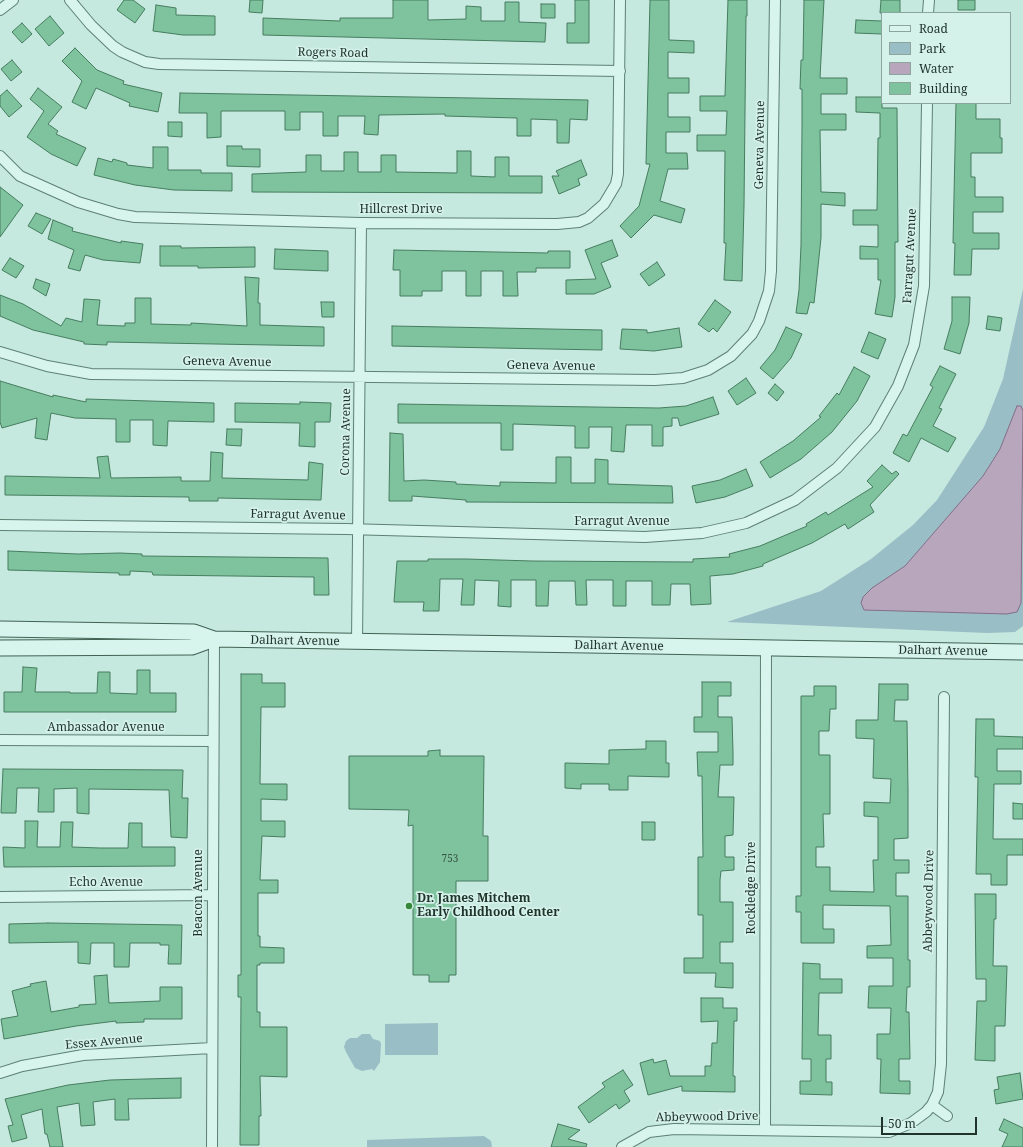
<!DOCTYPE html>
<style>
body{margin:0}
#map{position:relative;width:1023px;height:1147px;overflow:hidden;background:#c5e8df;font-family:"Noto Serif",serif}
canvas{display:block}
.legend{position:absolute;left:881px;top:12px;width:130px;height:92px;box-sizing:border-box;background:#d4f1ea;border:1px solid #8ca59d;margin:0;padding:5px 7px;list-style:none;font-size:12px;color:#1f332a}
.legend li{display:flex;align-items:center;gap:8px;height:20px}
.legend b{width:20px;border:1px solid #8ca59d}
.scale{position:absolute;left:881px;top:1117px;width:96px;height:18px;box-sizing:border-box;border:2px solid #1f332a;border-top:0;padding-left:5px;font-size:12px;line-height:14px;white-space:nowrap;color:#1f332a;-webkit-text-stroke:3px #d4f1ea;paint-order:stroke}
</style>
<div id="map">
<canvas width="1023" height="1147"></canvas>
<ul class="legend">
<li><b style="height:5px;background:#d7f4ed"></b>Road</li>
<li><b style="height:11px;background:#9abec5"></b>Park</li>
<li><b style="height:11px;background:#b7a6bc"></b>Water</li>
<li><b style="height:11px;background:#7fc29e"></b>Building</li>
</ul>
<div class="scale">50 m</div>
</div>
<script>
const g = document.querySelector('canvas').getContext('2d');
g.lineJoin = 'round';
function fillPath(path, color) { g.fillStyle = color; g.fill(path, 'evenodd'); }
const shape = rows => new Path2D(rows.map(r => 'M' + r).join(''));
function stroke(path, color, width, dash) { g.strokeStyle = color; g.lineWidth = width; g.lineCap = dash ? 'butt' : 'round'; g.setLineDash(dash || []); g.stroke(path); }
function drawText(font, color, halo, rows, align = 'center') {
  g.font = font + ' "Noto Serif",serif'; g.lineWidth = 3.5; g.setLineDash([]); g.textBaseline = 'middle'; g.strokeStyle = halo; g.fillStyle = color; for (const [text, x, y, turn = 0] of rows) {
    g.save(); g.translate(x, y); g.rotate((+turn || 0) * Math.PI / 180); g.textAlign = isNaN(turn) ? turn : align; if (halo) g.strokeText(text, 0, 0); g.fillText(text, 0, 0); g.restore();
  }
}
fillPath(shape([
 [1023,289,1023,626,1015,632,987,633,727,622,821,591,871,559,913,525,937,500,984,427,1003,379],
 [438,1023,438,1055,385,1055,385,1024],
 [362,1034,370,1034,373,1039,380,1041,381,1044,380,1062,374,1071,372,1069,362,1071,355,1068,346,1052,344,1047,346,1041,350,1038,357,1038],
 [484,1136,491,1141,492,1147,367,1147,367,1140]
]), '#9abec5');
const water = shape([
 [1017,406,1021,406,1023,411,1021,603,1017,612,1007,614,864,610,861,603,863,597,872,588,905,566,983,476,1000,449,1017,406]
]);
fillPath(water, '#b7a6bc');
stroke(water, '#846e89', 1);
const building = shape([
 [124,0,133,0,145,9,135,23,117,10,124,0],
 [250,0,263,0,262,13,249,12,250,0],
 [393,0,428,0,428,20,466,19,466,6,481,7,481,21,505,21,505,2,519,2,519,22,546,23,545,42,263,35,263,18,340,21,340,18,393,18,393,0],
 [575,0,589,0,589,43,567,43,567,23,575,23,575,0],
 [650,0,669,0,669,40,694,41,694,53,668,52,668,78,689,78,689,93,668,93,668,117,690,117,690,132,666,132,666,153,687,153,688,169,668,169,660,201,685,209,681,223,654,215,631,238,620,226,639,206,650,164,646,164,650,0],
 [728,0,747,0,747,16,746,16,744,206,742,281,724,280,726,243,724,243,725,151,697,151,697,135,726,135,727,111,700,111,700,96,725,96,728,0],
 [804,0,824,0,820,78,847,78,847,94,821,94,821,114,846,114,846,130,820,130,821,192,845,193,845,206,821,204,821,238,817,276,814,303,810,302,807,314,796,313,799,290,801,245,802,126,802,89,800,89,801,60,803,60,804,0],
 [881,0,900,0,900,13,880,13,881,0],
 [958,0,975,0,975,10,958,10,958,0],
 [541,4,555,4,555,18,541,18,541,4],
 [156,5,176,8,176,15,215,16,215,35,183,35,153,31,156,5],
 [50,16,64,33,49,46,35,29,50,16],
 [856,20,882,21,882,34,855,33,856,20],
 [22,23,32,34,22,43,12,32,22,23],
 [75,48,97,70,124,81,123,84,162,93,158,112,129,106,130,103,96,88,86,109,72,102,82,81,62,61,75,48],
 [12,60,22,72,11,81,1,69,12,60],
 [38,88,62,107,48,124,58,131,56,134,86,148,77,166,51,154,27,137,44,111,30,99,38,88],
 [7,90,22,106,9,117,0,106,0,96,7,90],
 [180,93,588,100,587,120,570,119,569,143,557,143,557,120,531,119,531,136,517,136,517,118,445,116,445,114,379,115,378,135,364,134,365,116,338,116,338,136,323,136,323,112,300,112,300,130,285,130,285,111,221,111,221,137,207,138,207,113,179,113,180,93],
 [856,97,882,97,882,108,897,108,898,242,895,242,895,297,892,317,875,314,881,280,878,280,878,259,860,259,860,246,878,247,878,225,853,225,853,210,877,210,878,138,880,138,880,113,856,112,856,97],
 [956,103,976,103,976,119,1000,119,1000,138,1002,138,1002,153,971,153,971,177,975,177,975,197,1003,197,1003,212,973,212,973,233,999,233,999,249,972,249,971,275,954,275,955,243,953,243,956,103],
 [168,122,182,122,182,137,168,136,168,122],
 [227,146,242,146,242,149,260,149,260,167,227,166,227,146],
 [153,147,168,147,168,170,201,170,201,173,232,173,232,191,174,190,135,185,94,175,98,158,112,162,113,159,127,163,127,165,153,168,153,147],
 [457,151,471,151,471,176,495,177,495,157,509,157,509,176,542,176,542,193,252,192,252,174,306,172,306,155,321,155,321,171,344,171,344,152,358,152,358,172,381,172,381,155,396,155,396,172,457,173,457,151],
 [581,160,587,175,578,179,580,185,559,194,552,176,559,176,556,171,581,160],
 [0,187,23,205,0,237,0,187],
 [36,213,51,219,42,234,28,226,36,213],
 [53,220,73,228,72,231,121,243,121,241,143,244,140,263,103,260,85,255,80,271,68,268,74,250,48,239,53,220],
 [612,240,618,256,601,263,611,287,594,294,566,294,566,280,596,279,585,250,612,240],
 [160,246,181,246,181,248,255,247,255,267,198,268,198,266,160,266,160,246],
 [275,249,328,251,328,271,274,269,275,249],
 [394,250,548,253,548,251,570,251,570,268,536,268,536,272,517,272,518,296,503,296,503,271,481,271,481,296,466,296,466,271,442,271,442,291,422,291,422,296,400,296,400,270,393,270,394,250],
 [10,258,24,266,16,278,2,270,10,258],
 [657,262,665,275,649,286,640,274,657,262],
 [245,277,259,278,258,303,260,303,260,325,324,327,324,346,107,342,107,345,84,344,84,342,33,330,0,316,0,295,23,304,61,326,66,318,82,322,84,299,100,300,97,325,125,326,125,323,135,323,135,298,151,298,151,324,191,325,191,323,247,326,245,277],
 [36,279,50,284,46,296,33,288,36,279],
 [952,297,970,297,969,323,960,354,944,349,952,321,952,297],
 [715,300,731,312,717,332,713,328,709,332,698,324,715,300],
 [321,302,334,302,334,317,322,317,321,302],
 [988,316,1002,318,1000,331,986,329,988,316],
 [392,326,602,330,602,350,392,346,392,326],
 [786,327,802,334,791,358,773,379,760,368,775,350,786,327],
 [679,328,682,347,654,351,620,349,622,329,647,330,647,333,679,328],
 [869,332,886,339,878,359,861,352,869,332],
 [940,366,956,374,939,408,942,409,933,426,956,438,948,452,921,438,909,462,893,453,903,434,907,436,933,387,930,385,940,366],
 [854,367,870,376,857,401,832,432,801,459,770,478,760,462,793,441,821,417,819,416,837,393,839,395,854,367],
 [746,378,756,393,737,405,728,391,746,378],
 [0,381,53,397,53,395,86,402,86,399,214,403,214,422,168,421,167,446,153,445,153,420,130,420,130,442,116,442,116,419,75,418,51,413,47,440,35,438,37,418,2,428,0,422,0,381],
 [775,384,784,392,777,401,768,393,775,384],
 [713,397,719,414,680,426,678,418,672,418,672,426,663,427,663,446,652,446,652,425,626,425,624,452,611,451,612,427,589,427,589,448,575,448,575,426,513,424,513,450,501,450,501,423,398,423,398,404,659,408,686,406,713,397],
 [300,402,331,403,330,422,315,422,315,447,299,446,300,423,235,422,235,403,300,404,300,402],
 [227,429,242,429,241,446,226,445,227,429],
 [390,433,403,434,404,481,424,480,456,482,456,484,500,486,500,482,556,483,556,457,571,457,571,483,595,483,595,459,608,460,608,484,672,486,673,503,466,502,466,500,412,496,412,501,389,501,390,433],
 [211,452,223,453,222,478,308,480,309,462,323,464,321,500,218,498,218,501,189,501,189,497,5,495,5,476,100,478,97,457,108,456,111,478,181,477,181,481,210,481,211,452],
 [882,465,892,474,896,471,899,474,870,505,874,512,848,529,845,524,812,543,763,564,763,566,733,574,710,576,711,604,691,605,690,584,671,584,670,605,652,605,652,581,626,581,626,606,613,606,613,580,586,580,587,605,576,605,575,581,549,581,548,606,536,606,536,580,511,580,511,607,498,606,499,581,475,580,474,605,461,605,463,579,440,579,439,611,423,611,424,602,394,602,397,561,428,561,428,559,466,559,532,561,693,562,693,559,730,557,729,554,760,546,807,526,806,524,826,512,828,515,873,487,867,481,882,465],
 [746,469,753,486,725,497,696,503,692,486,720,480,746,469],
 [8,551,78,554,120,553,142,554,142,556,328,558,329,595,314,595,314,577,153,575,152,572,130,571,130,575,119,575,119,573,8,570,8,551],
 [23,667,37,668,35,692,70,692,70,693,97,693,98,672,110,672,110,693,137,694,137,670,150,670,150,693,176,693,176,712,4,712,4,692,22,692,23,667],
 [241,674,262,674,262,683,285,683,285,707,261,707,260,784,287,784,287,800,261,799,261,821,285,821,285,837,262,836,260,880,278,880,278,893,258,893,258,936,260,936,260,947,284,948,284,963,260,963,260,965,257,965,257,1012,260,1012,260,1027,287,1027,287,1077,260,1076,261,1116,259,1116,259,1145,240,1145,241,997,238,997,238,975,241,975,241,674],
 [702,682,731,682,731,696,718,696,718,717,732,717,733,752,733,765,720,765,718,797,734,797,733,835,725,836,725,857,734,857,734,870,721,871,720,880,720,902,733,902,733,942,720,942,720,963,733,963,733,988,715,987,716,973,684,973,684,958,703,958,703,915,698,915,698,857,703,857,702,776,698,776,697,752,718,752,718,732,694,732,694,717,702,717,702,682],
 [879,684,908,684,908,700,895,700,894,721,907,721,908,790,908,838,894,839,894,860,909,860,909,873,896,873,896,896,908,896,908,960,910,960,910,987,907,987,906,1012,909,1012,910,1059,899,1059,899,1081,910,1081,910,1094,880,1093,881,1059,877,1059,877,1034,890,1034,891,1008,868,1008,869,986,893,986,893,958,867,958,867,946,891,945,890,906,823,905,823,929,834,929,834,943,801,943,801,912,796,912,796,896,801,896,801,696,814,696,814,686,836,686,836,709,830,709,829,731,819,731,819,755,830,755,830,814,823,814,824,847,816,847,816,867,830,867,830,891,874,892,873,860,878,860,878,817,864,816,864,802,890,803,891,779,873,778,874,739,856,738,856,720,878,720,879,684],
 [976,719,994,719,994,736,1023,737,1023,749,997,749,997,771,1021,771,1021,784,994,784,993,839,1023,839,1023,855,1007,855,1007,885,991,885,991,874,976,874,978,777,975,777,976,719],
 [646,741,666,741,666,763,669,763,669,777,628,776,628,790,609,790,609,784,581,784,581,789,565,788,565,763,609,764,609,750,646,749,646,741],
 [440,750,440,756,484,756,483,836,488,836,488,881,456,881,456,975,449,975,449,982,429,982,429,975,413,975,413,825,408,826,409,810,349,809,349,756,428,756,428,751,440,750],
 [3,769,183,770,182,798,188,798,187,838,171,837,169,790,89,789,89,814,77,813,77,788,54,789,54,812,38,812,39,788,17,788,16,813,1,813,3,769],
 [1013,803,1023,804,1023,819,1013,819,1013,803],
 [25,821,38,821,37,847,60,847,61,822,73,822,72,847,100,848,128,848,129,823,142,823,142,847,175,847,175,866,4,867,3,847,25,848,25,821],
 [642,822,655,822,655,840,642,840,642,822],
 [975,894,996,894,996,919,994,919,993,966,1007,966,1005,1026,995,1026,995,1061,975,1060,977,1001,986,1001,986,979,976,979,975,894],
 [48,923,182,925,181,964,168,964,169,945,160,945,160,943,130,943,129,967,114,967,114,943,91,943,90,964,78,963,78,942,9,943,9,924,48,923],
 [803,963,820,964,820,979,842,979,842,993,819,993,818,1035,831,1035,831,1059,826,1059,826,1082,832,1082,832,1095,800,1094,800,1081,811,1081,811,1059,802,1059,803,963],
 [107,975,109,1003,160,1001,160,987,182,987,182,1019,144,1019,144,1022,116,1023,116,1021,76,1026,4,1039,1,1019,18,1016,12,991,31,986,30,984,46,981,51,1012,79,1007,79,1005,96,1004,94,976,107,975],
 [701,998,723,998,723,1008,737,1008,737,1021,734,1021,733,1076,735,1076,735,1092,682,1091,682,1086,648,1095,640,1063,653,1059,654,1063,666,1060,670,1076,705,1076,705,1066,711,1066,712,1043,717,1043,718,1021,701,1022,701,998],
 [623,1070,633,1085,624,1091,630,1101,619,1109,616,1104,589,1123,578,1107,605,1087,602,1083,623,1070],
 [1020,1073,1023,1099,996,1104,994,1090,999,1089,997,1077,1020,1073],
 [181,1078,181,1098,128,1099,129,1120,115,1120,115,1099,93,1102,95,1125,81,1126,79,1103,57,1107,63,1147,50,1147,47,1134,45,1134,42,1109,21,1115,27,1138,12,1142,8,1126,13,1125,5,1099,68,1085,110,1080,181,1078],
 [1004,1119,1023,1128,1023,1147,1002,1147,1008,1134,999,1130,1004,1119],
 [558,1124,580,1130,568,1139,587,1144,586,1147,551,1147,558,1124]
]);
fillPath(building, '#7fc29e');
stroke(building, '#467d5f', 1);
const minor = shape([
 [70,0,91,25,113,46,122,52,145,62,159,64,620,71],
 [0,10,13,0],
 [928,13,929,0],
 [0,156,20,176,78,202,118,214,135,217,361,223,557,224,579,222,588,218,604,204,616,184,618,174,620,0],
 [0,352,47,366,91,374,655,380,683,378,708,370,731,356,752,334,759,321,769,291,771,271,775,0],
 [0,525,346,529,645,537,702,533,746,523,795,500,837,468,875,427,898,386,914,345,924,286,927,103],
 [357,642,361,223],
 [0,740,212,741],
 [0,897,212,895],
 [0,1073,22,1066,83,1055,212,1048],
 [932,1105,947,1116],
 [765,1129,766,647],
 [212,1147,214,639],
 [622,1147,649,1132,674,1129,889,1132,911,1123,926,1112,932,1105,938,1092,941,1064,944,697]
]);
const secondary = shape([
 [0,629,194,632,214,639,1023,652],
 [0,648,192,647,214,639]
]);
stroke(minor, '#5d8172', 12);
stroke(secondary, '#406353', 17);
stroke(minor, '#d7f4ed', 10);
stroke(secondary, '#d7f4ed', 15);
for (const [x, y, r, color] of [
 [409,906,4,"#358839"]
]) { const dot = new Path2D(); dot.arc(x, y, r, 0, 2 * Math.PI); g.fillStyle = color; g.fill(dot); stroke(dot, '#d4f1ea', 1.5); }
drawText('10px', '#375747', null, [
 ["753",450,859]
]);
drawText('12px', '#1f332a', '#d4f1ea', [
 ["Rogers Road",333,53,1],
 ["Geneva Avenue",760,145,-89],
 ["Hillcrest Drive",401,210],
 ["Farragut Avenue",910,256,-87],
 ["Geneva Avenue",227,362,1],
 ["Geneva Avenue",551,366,1],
 ["Corona Avenue",346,432,-89],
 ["Farragut Avenue",298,515,1],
 ["Farragut Avenue",622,522],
 ["Dalhart Avenue",295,641,1],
 ["Dalhart Avenue",619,646,1],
 ["Dalhart Avenue",943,651,1],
 ["Ambassador Avenue",106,728],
 ["Echo Avenue",106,883],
 ["Rockledge Drive",752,888,-90],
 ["Beacon Avenue",199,893,-90],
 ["Abbeywood Drive",929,901,-89],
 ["Essex Avenue",104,1042,-5],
 ["Abbeywood Drive",707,1117,-1]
]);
drawText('bold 12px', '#1f332a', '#d4f1ea', [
 ["Dr. James Mitchem",417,899],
 ["Early Childhood Center",417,913]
], 'left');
</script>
